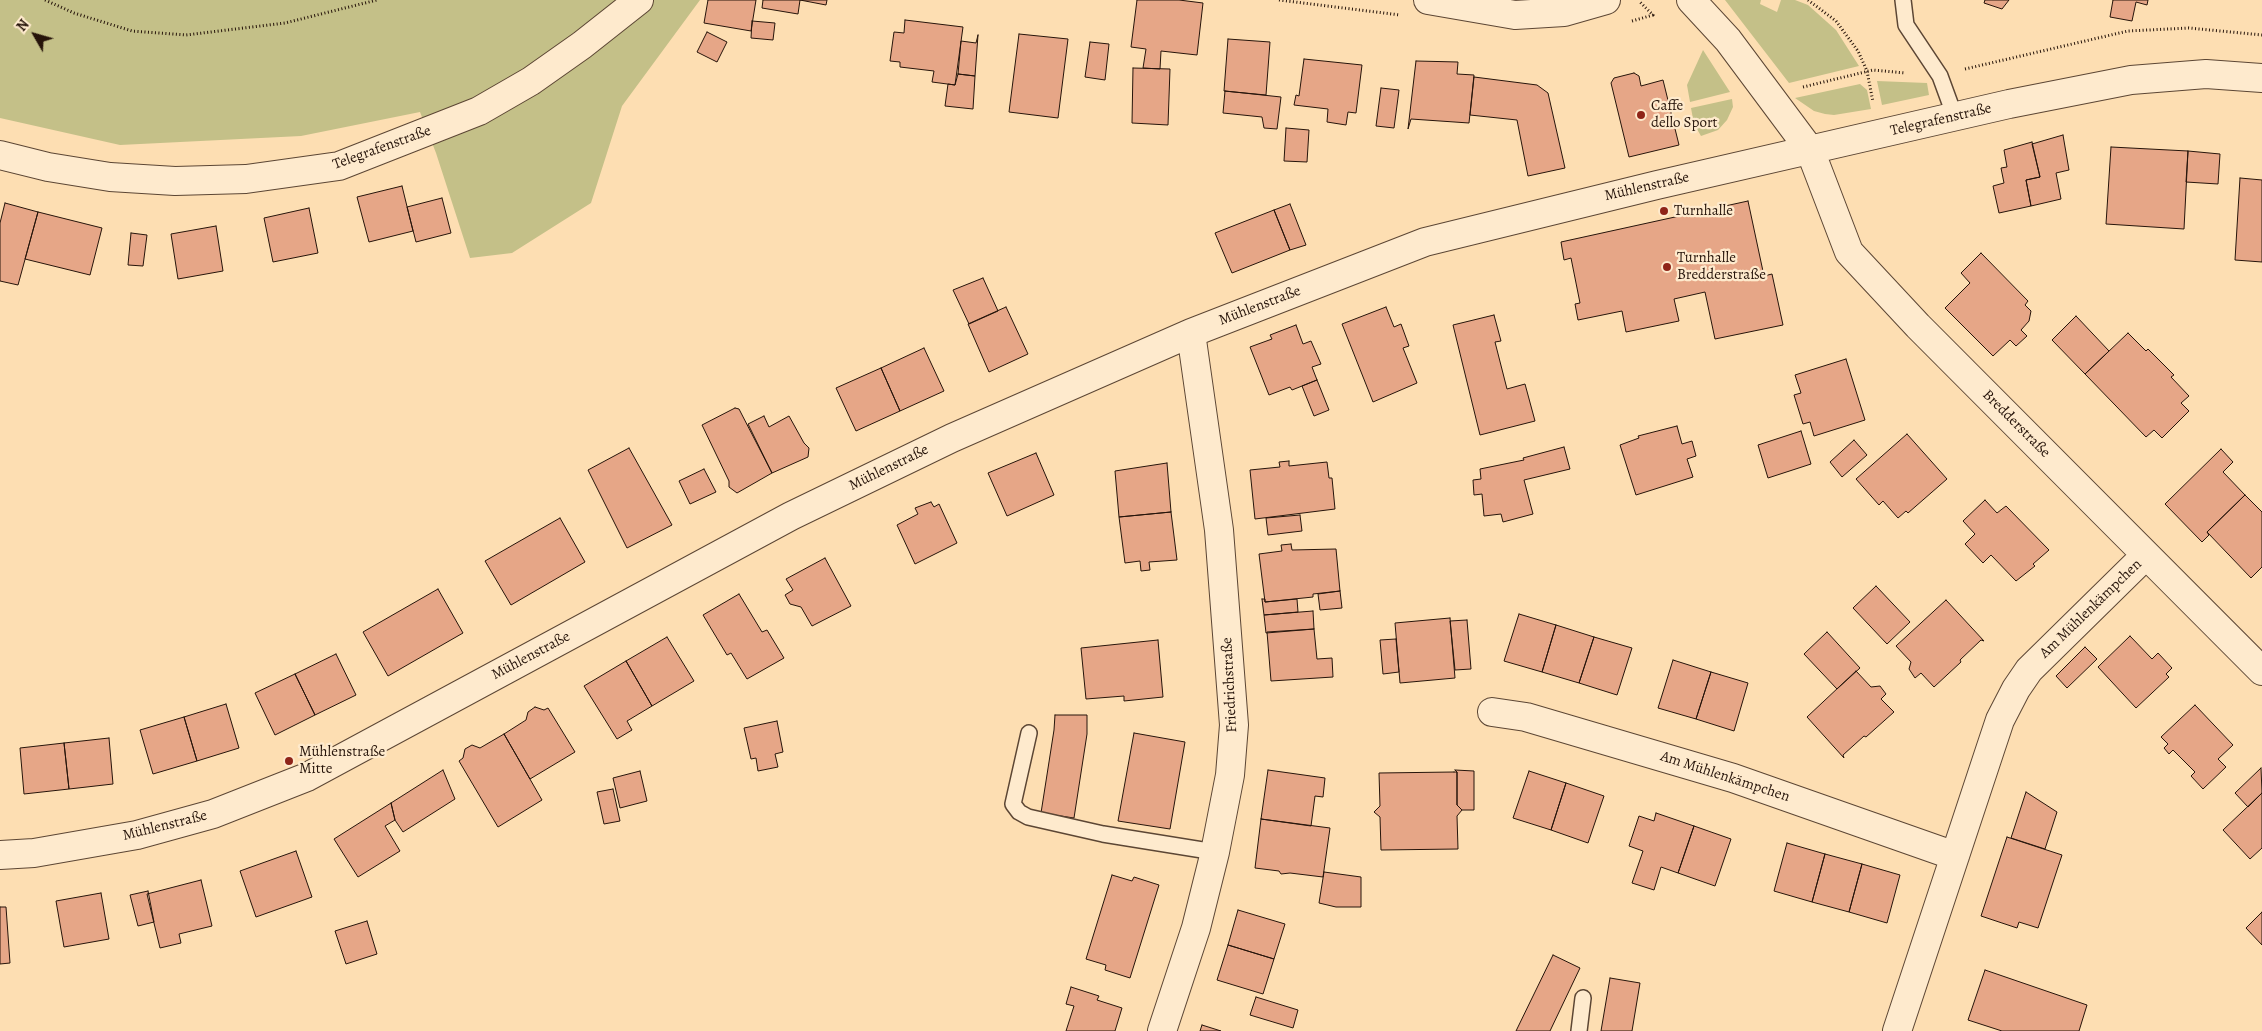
<!DOCTYPE html>
<meta charset="utf-8">
<style>
body{margin:0}
#map{position:relative;width:2262px;height:1031px;overflow:hidden;background:#fddeb2;font-family:Alegreya,serif}
canvas{display:block}
.north{position:absolute;left:10px;top:10px;width:50px;height:50px;-webkit-text-stroke:4px #feeacd;paint-order:stroke;rotate:308deg;font-size:14px;font-weight:700;line-height:20px;text-align:center;color:#26140a}
.north::after{content:'';display:block;margin:auto;width:18px;height:22px;background:#26140a;clip-path:polygon(50% 0,100% 100%,50% 72%,0 100%)}
</style>
<div id="map">
<canvas width="2262" height="1031"></canvas>
<div class="north">N</div>
</div>
<script>
const g = document.querySelector('canvas').getContext('2d');
g.lineJoin = 'round';
function fillPath(path, color) { g.fillStyle = color; g.fill(path, 'evenodd'); }
const shape = rows => new Path2D(rows.map(r => 'M' + r).join(''));
function stroke(path, color, width, dash) { g.strokeStyle = color; g.lineWidth = width; g.lineCap = dash ? 'butt' : 'round'; g.setLineDash(dash || []); g.stroke(path); }
function drawText(font, color, halo, rows, align = 'center') {
  g.font = font + ' Alegreya,serif'; g.lineWidth = 4.5; g.setLineDash([]); g.textBaseline = 'middle'; g.strokeStyle = halo; g.fillStyle = color; for (const [text, x, y, turn = 0] of rows) {
    g.save(); g.translate(x, y); g.rotate((+turn || 0) * Math.PI / 180); g.textAlign = isNaN(turn) ? turn : align; if (halo) g.strokeText(text, 0, 0); g.fillText(text, 0, 0); g.restore();
  }
}
fillPath(shape([
 [0,0,700,0,622,106,591,203,512,253,470,258,436,153,420,112,301,136,120,145,0,118],
 [1725,0,1761,0,1760,4,1777,12,1781,0,1795,0,1808,5,1836,30,1859,66,1789,83],
 [1703,50,1730,92,1690,102,1687,85],
 [1877,81,1927,83,1929,95,1882,105],
 [1860,84,1867,90,1871,109,1834,115,1825,114,1814,111,1795,98],
 [1732,99,1733,107,1727,120,1718,130,1701,136,1694,124,1691,108]
]), '#c4c088');
const building = shape([
 [708,0,756,0,751,31,704,23,708,0],
 [763,0,827,0,826,5,800,0,798,14,762,8,763,0],
 [1137,0,1179,0,1203,3,1197,55,1161,51,1160,69,1143,68,1146,49,1131,47,1137,0],
 [1985,0,2009,0,2002,9,1984,3,1985,0],
 [2113,0,2148,0,2147,5,2136,2,2132,21,2110,17,2113,0],
 [905,20,963,27,955,85,932,82,934,71,900,67,900,62,890,61,894,32,904,33,905,20],
 [752,21,775,23,773,40,751,38,752,21],
 [707,32,727,42,717,62,697,52,707,32],
 [1019,34,1068,39,1058,118,1009,112,1019,34],
 [978,35,975,76,958,74,961,41,976,43,978,35],
 [1228,39,1270,42,1266,95,1224,91,1228,39],
 [1090,42,1109,44,1105,80,1085,77,1090,42],
 [1304,59,1362,65,1356,113,1348,112,1346,125,1327,122,1328,109,1294,105,1296,95,1299,96,1304,59],
 [1416,61,1458,62,1457,74,1474,75,1469,123,1411,119,1408,129,1416,61],
 [1133,68,1170,69,1168,125,1132,123,1133,68],
 [1634,73,1639,76,1641,86,1663,80,1679,145,1629,157,1611,83,1614,78,1634,73],
 [958,74,975,76,973,109,945,106,948,84,955,85,958,74],
 [1474,77,1537,85,1548,93,1565,168,1528,176,1517,120,1470,115,1474,77],
 [1381,88,1399,90,1394,128,1376,126,1381,88],
 [1225,91,1281,97,1277,129,1264,128,1262,117,1223,113,1225,91],
 [1286,128,1309,130,1307,162,1284,161,1286,128],
 [2063,135,2069,170,2056,173,2061,199,2031,206,2026,180,2040,177,2032,144,2063,135],
 [2032,142,2040,177,2026,180,2031,206,1999,213,1993,186,2004,183,2001,168,2007,167,2004,150,2032,142],
 [2111,147,2188,151,2184,229,2106,224,2111,147],
 [2188,151,2220,154,2218,184,2186,182,2188,151],
 [2240,178,2262,180,2262,262,2235,260,2240,178],
 [402,186,413,231,369,242,357,197,402,186],
 [442,198,451,233,416,242,407,207,442,198],
 [1748,201,1764,276,1772,274,1783,325,1715,339,1705,292,1674,299,1679,321,1626,332,1622,311,1578,320,1575,304,1580,303,1571,258,1564,260,1561,242,1748,201],
 [5,203,38,212,18,285,0,281,0,223,5,203],
 [1290,204,1306,245,1290,250,1274,210,1290,204],
 [309,208,318,253,273,262,264,218,309,208],
 [1274,210,1290,250,1232,273,1215,233,1274,210],
 [38,212,102,228,90,275,25,259,38,212],
 [216,226,223,271,178,279,171,234,216,226],
 [131,233,147,235,143,266,128,265,131,233],
 [1981,253,2028,301,2025,305,2031,311,2029,321,2021,330,2027,336,2016,346,2010,340,1993,356,1945,308,1970,283,1961,273,1981,253],
 [983,278,998,311,969,324,953,290,983,278],
 [1006,307,1028,354,989,372,968,324,1006,307],
 [1386,307,1394,327,1401,324,1409,346,1403,348,1417,383,1373,402,1342,324,1386,307],
 [1494,315,1501,341,1495,342,1507,389,1525,384,1535,421,1480,435,1453,325,1494,315],
 [2076,316,2109,351,2085,374,2052,340,2076,316],
 [1296,325,1303,344,1311,341,1321,364,1312,367,1317,380,1292,390,1290,387,1269,395,1250,347,1272,339,1270,335,1296,325],
 [2128,333,2146,351,2148,349,2174,375,2171,377,2189,396,2181,403,2189,411,2162,438,2154,430,2146,437,2085,374,2128,333],
 [924,348,944,391,900,411,881,368,924,348],
 [1846,359,1865,420,1814,436,1810,422,1803,424,1794,395,1801,393,1795,375,1846,359],
 [881,368,900,411,856,431,836,388,881,368],
 [1317,380,1329,410,1314,416,1302,386,1317,380],
 [735,408,739,409,772,473,737,493,729,487,729,481,702,425,735,408],
 [764,416,769,427,789,416,804,443,809,448,808,457,772,473,748,424,764,416],
 [1677,426,1682,444,1692,441,1696,456,1687,459,1693,477,1636,495,1620,445,1639,438,1638,436,1677,426],
 [1801,431,1811,464,1768,478,1758,445,1801,431],
 [1907,434,1947,479,1908,513,1906,511,1898,518,1883,501,1879,505,1856,479,1907,434],
 [1854,440,1867,455,1842,477,1830,462,1854,440],
 [1564,447,1570,469,1524,480,1533,514,1503,522,1501,514,1484,516,1482,494,1474,495,1473,480,1481,479,1480,469,1524,460,1523,458,1564,447],
 [629,448,672,525,627,548,588,470,629,448],
 [2221,449,2233,462,2223,472,2245,495,2207,532,2209,535,2202,542,2165,504,2221,449],
 [1036,453,1054,495,1007,516,988,473,1036,453],
 [1289,461,1289,466,1327,462,1329,478,1332,478,1335,509,1255,519,1250,470,1280,467,1279,462,1289,461],
 [1167,463,1171,512,1119,517,1115,471,1167,463],
 [704,469,716,492,690,504,679,481,704,469],
 [2245,495,2262,512,2262,567,2251,578,2207,532,2245,495],
 [1985,500,1997,513,2006,506,2049,550,2033,564,2035,566,2016,581,1991,555,1983,563,1965,544,1975,534,1963,521,1985,500],
 [931,502,934,507,939,504,957,543,915,564,897,525,918,514,915,508,931,502],
 [1171,512,1177,560,1149,562,1150,570,1141,571,1140,561,1125,563,1119,517,1171,512],
 [1300,515,1302,531,1268,535,1266,518,1300,515],
 [560,518,585,562,511,605,485,561,560,518],
 [1291,544,1292,550,1336,549,1340,591,1313,594,1313,597,1265,602,1259,554,1282,551,1281,545,1291,544],
 [825,558,851,606,812,626,801,607,790,604,785,595,793,590,786,579,825,558],
 [1876,586,1910,622,1887,644,1853,608,1876,586],
 [438,589,463,633,388,676,363,632,438,589],
 [1340,591,1342,608,1320,610,1318,594,1340,591],
 [739,594,762,632,767,630,784,658,747,679,731,653,727,655,703,615,739,594],
 [1262,599,1265,599,1265,602,1297,599,1298,612,1264,615,1262,599],
 [1946,600,1984,641,1981,640,1960,660,1961,662,1934,687,1921,673,1915,678,1909,669,1911,662,1896,646,1946,600],
 [1313,611,1314,629,1266,633,1264,615,1313,611],
 [1519,614,1556,625,1542,672,1504,661,1519,614],
 [1450,618,1455,678,1400,683,1395,623,1450,618],
 [1467,620,1471,669,1455,670,1450,621,1467,620],
 [1556,625,1594,637,1579,683,1542,672,1556,625],
 [1314,629,1317,659,1332,658,1333,677,1271,681,1267,632,1314,629],
 [1827,632,1860,668,1837,689,1804,654,1827,632],
 [2130,636,2152,659,2158,653,2172,668,2166,674,2169,677,2136,708,2098,667,2130,636],
 [667,637,694,681,652,706,626,661,667,637],
 [1594,637,1632,648,1617,695,1579,683,1594,637],
 [1396,639,1399,672,1383,674,1380,640,1396,639],
 [1158,640,1163,697,1124,701,1124,696,1086,699,1081,648,1158,640],
 [2085,647,2097,659,2067,688,2056,676,2085,647],
 [336,654,356,695,315,715,295,674,336,654],
 [1673,660,1711,672,1696,719,1658,708,1673,660],
 [626,661,652,706,627,721,632,730,617,739,584,686,626,661],
 [1856,671,1871,687,1880,686,1886,694,1881,699,1894,712,1866,737,1864,736,1843,755,1844,758,1807,717,1856,671],
 [1711,672,1748,683,1734,731,1696,719,1711,672],
 [295,674,315,715,275,735,255,693,295,674],
 [226,704,239,748,197,761,184,717,226,704],
 [2195,705,2233,745,2218,759,2226,767,2203,789,2191,776,2195,772,2173,750,2169,754,2164,748,2168,744,2161,737,2195,705],
 [535,707,544,710,548,708,575,752,530,779,504,734,526,720,528,712,535,707],
 [1055,715,1087,715,1087,734,1074,818,1041,813,1054,730,1055,715],
 [184,717,197,761,153,774,140,730,184,717],
 [777,721,783,752,775,754,778,767,758,771,756,758,751,759,744,728,777,721],
 [1134,733,1185,742,1170,829,1118,821,1134,733],
 [504,734,542,800,498,827,459,761,463,758,465,749,472,745,480,748,504,734],
 [109,738,113,784,69,789,64,743,109,738],
 [64,743,69,789,24,794,20,748,64,743],
 [2261,768,2262,793,2248,807,2235,793,2261,768],
 [443,770,455,799,403,832,395,820,391,803,443,770],
 [1268,770,1325,778,1323,797,1315,796,1311,826,1261,819,1268,770],
 [1455,770,1474,771,1474,810,1462,810,1457,805,1457,772,1455,770],
 [640,771,647,801,620,808,613,778,640,771],
 [1529,771,1566,783,1551,830,1513,818,1529,771],
 [1454,772,1457,772,1457,805,1462,810,1457,816,1458,849,1381,850,1380,817,1374,812,1380,806,1379,773,1454,772],
 [1566,783,1604,796,1588,843,1551,830,1566,783],
 [613,789,620,821,604,824,597,792,613,789],
 [2026,792,2057,812,2045,849,2011,838,2026,792],
 [2262,793,2262,848,2250,859,2223,830,2262,793],
 [391,803,395,820,385,826,400,851,358,877,334,839,391,803],
 [1656,813,1694,826,1678,873,1661,867,1654,890,1632,883,1643,851,1629,846,1639,816,1654,821,1656,813],
 [1261,819,1330,828,1323,877,1290,873,1281,874,1279,871,1255,868,1261,819],
 [1694,826,1731,839,1715,886,1678,873,1694,826],
 [2007,837,2062,855,2038,928,2019,922,2017,928,1981,916,2007,837],
 [1787,843,1825,854,1812,902,1774,891,1787,843],
 [296,851,312,897,256,917,240,871,296,851],
 [1825,854,1862,864,1849,912,1812,902,1825,854],
 [1862,864,1900,875,1887,923,1849,912,1862,864],
 [1324,872,1361,877,1361,907,1336,907,1319,903,1324,872],
 [1112,875,1132,881,1134,877,1159,885,1130,978,1105,970,1106,965,1086,959,1112,875],
 [201,880,212,926,179,934,181,943,160,948,147,894,201,880],
 [148,891,154,922,138,926,130,895,148,891],
 [101,893,109,939,64,947,56,901,101,893],
 [0,907,6,907,10,963,0,964,0,907],
 [1238,910,1285,924,1274,959,1228,945,1238,910],
 [2262,912,2262,945,2246,928,2262,912],
 [367,921,377,954,346,964,335,931,367,921],
 [1228,945,1274,959,1263,994,1217,980,1228,945],
 [1553,955,1580,968,1550,1031,1516,1031,1553,955],
 [1985,970,2087,1005,2079,1031,2002,1031,1968,1020,1985,970],
 [1610,978,1640,983,1632,1031,1601,1031,1610,978],
 [1071,987,1099,996,1097,1000,1122,1008,1115,1031,1066,1031,1074,1006,1066,1004,1071,987],
 [1256,997,1298,1010,1293,1028,1250,1015,1256,997],
 [1202,1025,1221,1031,1200,1031,1202,1025]
]);
fillPath(building, '#e6a687');
stroke(building, '#26140a', 1);
const service = shape([
 [1903,0,1906,25,1940,76,1955,117],
 [1029,733,1013,804,1019,812,1028,817,1103,834,1215,852],
 [1579,1031,1583,998]
]);
const minor = shape([
 [1428,0,1515,15,1564,12,1606,0],
 [1691,0,1728,40,1810,150,1849,252,1918,326,2262,671],
 [0,155,48,167,110,177,175,181,246,179,339,166,479,111,531,81,582,45,639,0],
 [1492,712,1526,717,1733,778,1955,856],
 [0,855,34,853,137,835,213,814,307,777,791,516,952,438,1191,333,1425,242,1657,185,2009,104,2131,80,2206,74,2262,78],
 [1162,1031,1196,928,1215,852,1230,775,1234,725,1219,530,1191,333],
 [1897,1031,1990,750,2000,720,2016,689,2029,670,2146,555]
]);
stroke(service, '#5c4634', 18);
stroke(minor, '#5c4634', 30);
stroke(shape([
 [45,0,74,13,132,31,186,35,285,23,377,0],
 [1279,0,1400,15],
 [1808,0,1836,21,1858,51,1867,71,1873,102],
 [1632,21,1653,15,1639,1],
 [1965,69,2128,31,2189,28,2262,35],
 [1803,87,1873,70,1905,73]
]), '#26140a', 3, [1, 2.5]);
stroke(service, '#feeacd', 15);
stroke(minor, '#feeacd', 28);
for (const [x, y, r, color] of [
 [1641,115,5,"#8f2418"],
 [1664,211,5,"#8f2418"],
 [1667,267,5,"#8f2418"],
 [289,761,5,"#8f2418"]
]) { const dot = new Path2D(); dot.arc(x, y, r, 0, 2 * Math.PI); g.fillStyle = color; g.fill(dot); stroke(dot, '#feeacd', 2); }
drawText('15px', '#26140a', '#feeacd', [
 ["Caffe",1651,106],
 ["dello Sport",1651,123],
 ["Turnhalle",1674,211],
 ["Turnhalle",1677,258],
 ["Bredderstraße",1677,275],
 ["Mühlenstraße",299,752],
 ["Mitte",299,769]
], 'left');
drawText('15px', '#26140a', '#feeacd', [
 ["Telegrafenstraße",1941,120,-13],
 ["Telegrafenstraße",382,148,-20],
 ["Mühlenstraße",1647,187,-13],
 ["Mühlenstraße",1260,306,-21],
 ["Bredderstraße",2016,424,45],
 ["Mühlenstraße",889,468,-26],
 ["Am Mühlenkämpchen",2091,609,-44],
 ["Mühlenstraße",531,656,-28],
 ["Friedrichstraße",1230,685,-93],
 ["Am Mühlenkämpchen",1725,777,18],
 ["Mühlenstraße",165,826,-14]
]);
</script>
